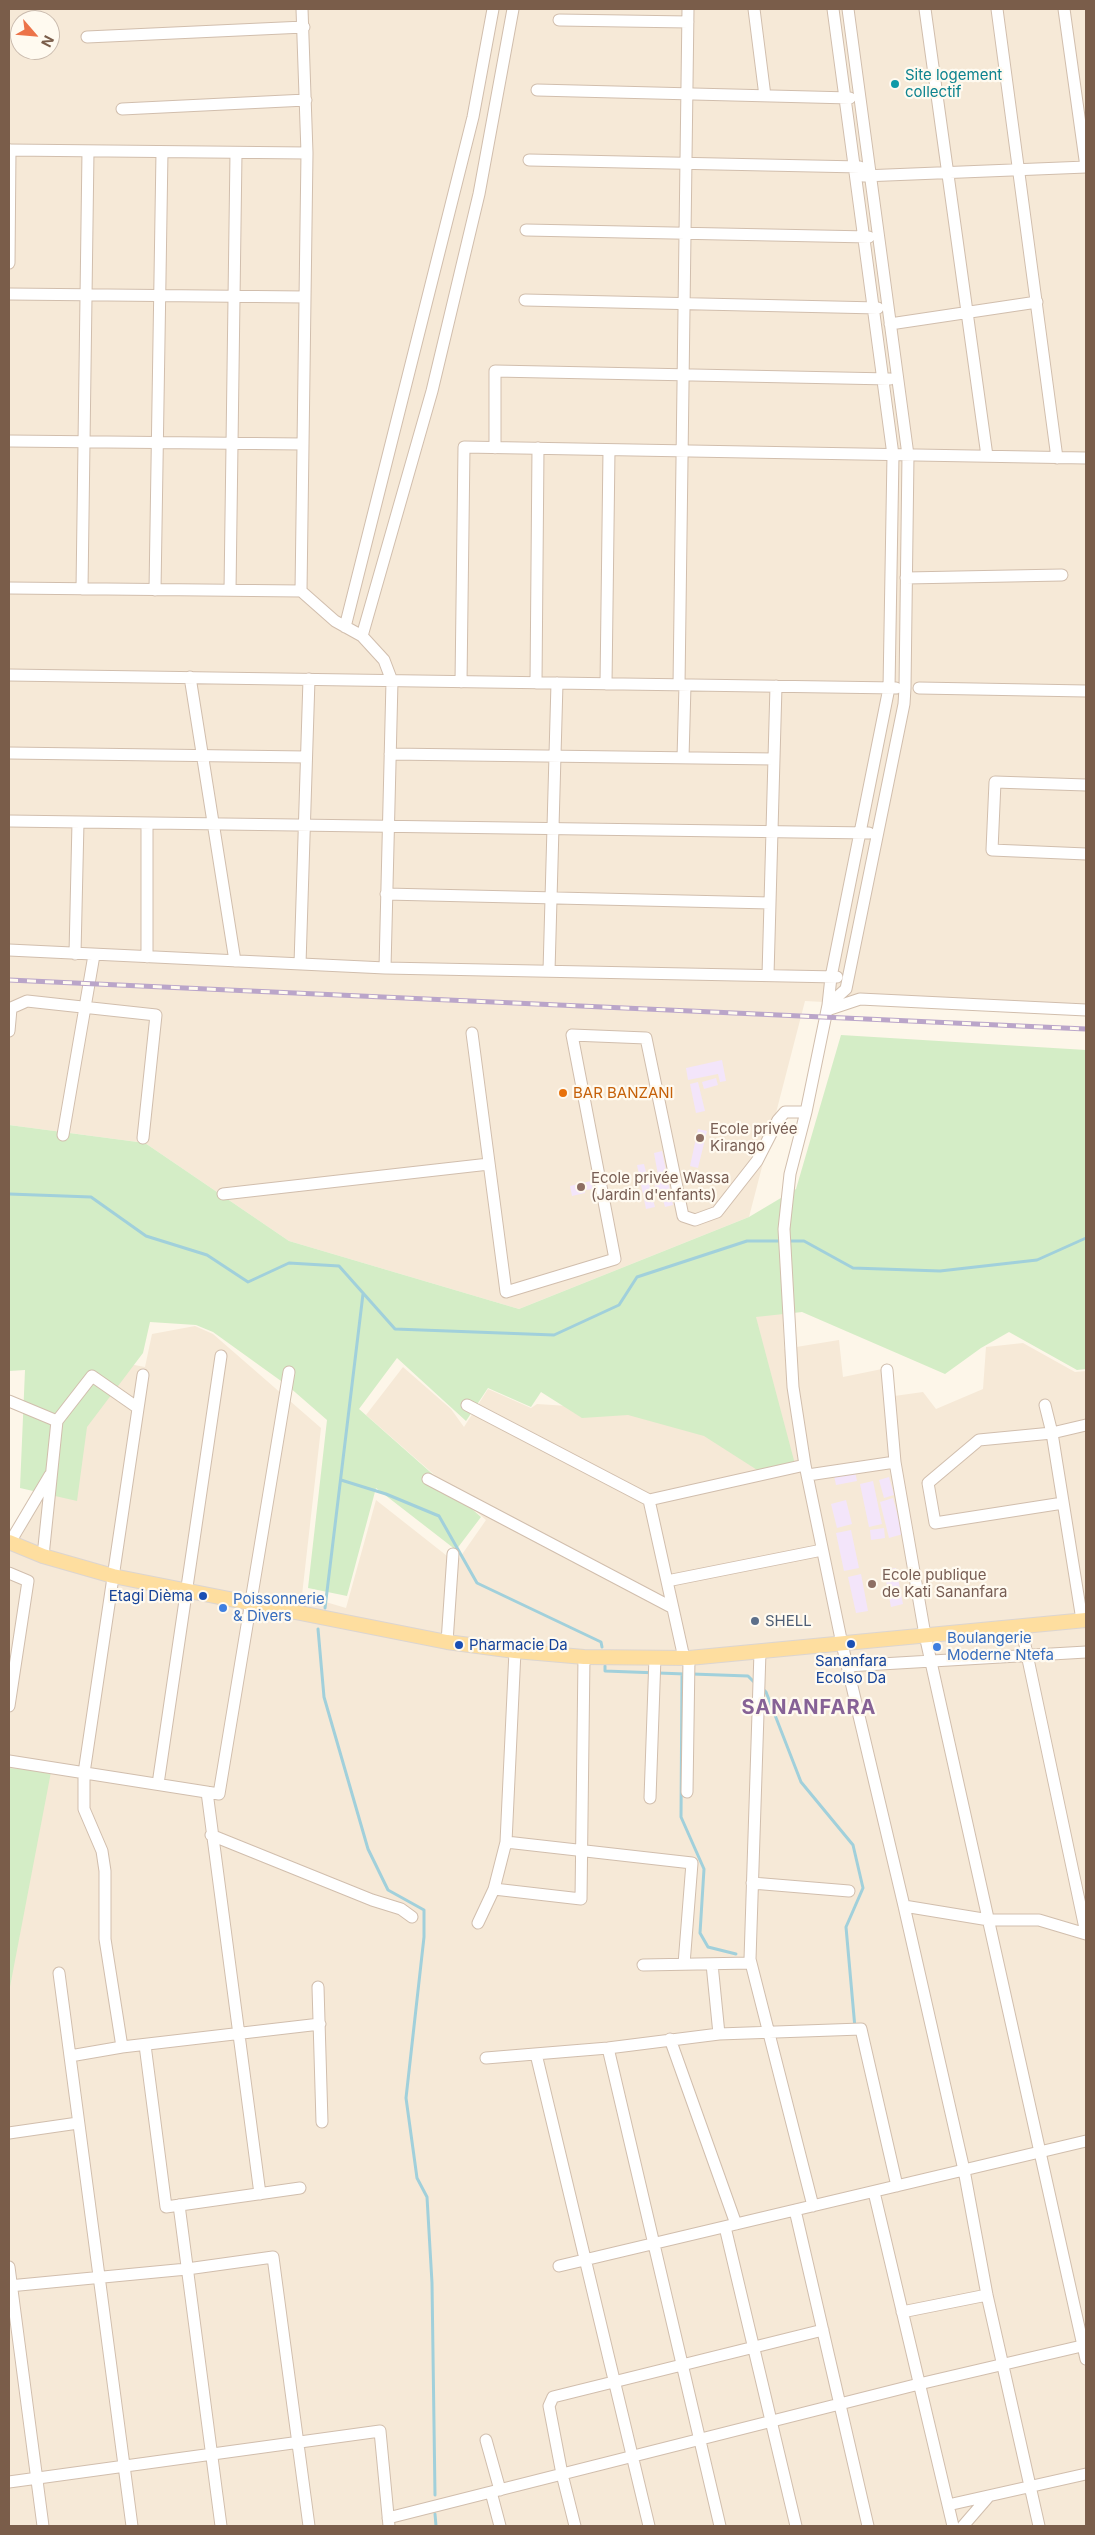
<!DOCTYPE html>
<meta charset="utf-8">
<style>
body{margin:0}
#map{position:relative;width:1095px;height:2535px;overflow:hidden;background:#fdf6e9;font-family:Inter,sans-serif}
canvas{display:block}
.frame{position:absolute;inset:0;border:10px solid #7a5d4a;pointer-events:none}
.north{position:absolute;left:10px;top:10px;width:50px;height:50px;box-sizing:border-box;background:#fffaf0;border:1px solid #cabbae;border-radius:50%;rotate:117deg;font-size:14px;font-weight:700;line-height:20px;text-align:center;color:#7a5d4a}
.north::after{content:'';display:block;margin:auto;width:18px;height:22px;background:#ec7349;clip-path:polygon(50% 0,100% 100%,50% 72%,0 100%)}
</style>
<div id="map">
<canvas width="1095" height="2535"></canvas>
<div class="frame"></div>
<div class="north">N</div>
</div>
<script>
const g = document.querySelector('canvas').getContext('2d');
g.lineJoin = 'round';
function fillPath(path, color) { g.fillStyle = color; g.fill(path, 'evenodd'); }
const shape = rows => new Path2D(rows.map(r => 'M' + r).join(''));
function stroke(path, color, width, dash) { g.strokeStyle = color; g.lineWidth = width; g.lineCap = dash ? 'butt' : 'round'; g.setLineDash(dash || []); g.stroke(path); }
function drawText(font, color, halo, rows, align = 'center') {
  g.font = font + ' Inter,sans-serif'; g.lineWidth = 4.5; g.setLineDash([]); g.textBaseline = 'middle'; g.strokeStyle = halo; g.fillStyle = color; for (const [text, x, y, turn = 0] of rows) {
    g.save(); g.translate(x, y); g.rotate((+turn || 0) * Math.PI / 180); g.textAlign = isNaN(turn) ? turn : align; if (halo) g.strokeText(text, 0, 0); g.fillText(text, 0, 0); g.restore();
  }
}
fillPath(shape([
 [9,9,1086,9,1086,1016,805,1001,749,1217,519,1309,289,1241,145,1143,9,1125],
 [20,20,50,20,50,50,20,50],
 [783,1302,784,1349,839,1340,843,1377,882,1369,887,1397,923,1392,936,1409,983,1389,986,1347,1023,1343,1075,1372,1086,1371,1086,2526,9,2526,9,1528,22,1535,36,1508,58,1482,108,1360,145,1367,152,1334,195,1326,213,1334,321,1428,302,1595,346,1608,376,1500,456,1563,486,1520,366,1415,403,1367,451,1409,464,1427,488,1389,531,1408,537,1404,615,1409,719,1308]
]), '#f6e9d7');
fillPath(shape([
 [722,1060,726,1081,720,1082,718,1074,688,1080,686,1068],
 [716,1078,718,1085,704,1089,702,1082],
 [698,1082,705,1111,696,1113,690,1084],
 [698,1129,707,1131,698,1168,690,1166],
 [662,1151,673,1205,665,1207,663,1200,658,1200,653,1177,658,1175,654,1153],
 [644,1164,655,1207,646,1209,637,1165],
 [591,1181,593,1189,585,1190,585,1193,572,1196,570,1186],
 [855,1471,857,1481,836,1485,834,1476],
 [889,1477,894,1495,884,1498,879,1480],
 [873,1481,882,1524,869,1527,860,1484],
 [893,1498,903,1534,889,1538,880,1502],
 [846,1500,852,1524,837,1528,831,1504],
 [884,1528,885,1538,871,1540,870,1530],
 [851,1530,859,1568,844,1571,836,1533],
 [896,1568,903,1604,891,1607,884,1570],
 [861,1574,868,1611,856,1613,848,1577]
]), '#f3e5fa');
fillPath(shape([
 [841,1035,1086,1050,1086,1369,1077,1370,1009,1332,981,1348,945,1374,802,1312,756,1317,796,1468,765,1475,704,1436,628,1415,582,1418,541,1392,531,1407,488,1388,466,1421,397,1358,359,1409,481,1517,456,1550,376,1488,347,1596,308,1588,327,1420,288,1386,213,1332,196,1325,150,1322,143,1353,87,1427,77,1501,20,1488,25,1370,9,1371,9,1125,145,1143,289,1241,519,1309,749,1217,796,1189],
 [9,1768,51,1772,9,1992]
]), '#d4edc6');
stroke(shape([
 [9,1194,91,1197,146,1236,207,1255,248,1282,289,1263,339,1266,395,1329,554,1335,619,1305,637,1277,747,1241,804,1241,853,1268,940,1271,1037,1260,1086,1238],
 [341,1480,386,1494,439,1516,477,1583,601,1642,602,1647],
 [325,1608,363,1294],
 [318,1629,324,1697,368,1849,388,1890,424,1910,424,1937,406,2098,417,2178,427,2197,432,2283,435,2495],
 [605,1666,605,1671,685,1674],
 [682,1674,681,1817,704,1869,700,1933,708,1947,736,1954],
 [692,1674,748,1676,755,1683],
 [762,1688,766,1692,801,1782,853,1845,863,1888,846,1927,855,2028],
 [435,2514,436,2526]
]), '#a1d0db', 3);
const minor = shape([
 [754,9,765,96],
 [833,9,893,455,889,688,831,977,828,1005,806,1112,790,1174,784,1229,793,1387,805,1465,842,1644,904,1906,964,2170,987,2295,1039,2526],
 [925,9,987,456],
 [997,9,1057,458],
 [1064,9,1086,167],
 [559,20,688,22],
 [87,37,304,27],
 [537,90,850,98],
 [122,109,306,100],
 [9,150,307,153],
 [529,160,860,167],
 [863,176,1086,167],
 [526,230,869,237],
 [9,263,10,150],
 [9,294,305,297],
 [525,300,878,308],
 [890,324,1037,302],
 [9,441,303,444],
 [495,448,495,371,890,379],
 [906,578,1062,575],
 [9,588,301,591,335,621,362,636,384,660,392,681,385,968],
 [82,589,88,151],
 [155,590,162,152],
 [230,590,236,153],
 [301,591,307,153,302,9],
 [345,627,473,117,493,9],
 [362,636,432,391,479,194,513,9],
 [9,675,896,688],
 [190,677,235,961],
 [461,682,464,447,1086,458],
 [536,683,538,448],
 [606,684,609,450],
 [679,685,688,9],
 [919,688,1086,691],
 [9,753,306,757],
 [390,754,774,759],
 [683,758,685,685],
 [1086,785,995,782,992,850,1086,854],
 [9,821,869,833],
 [147,823,147,957],
 [386,894,770,903],
 [9,950,385,968,837,977],
 [75,954,78,822],
 [300,964,309,679],
 [549,971,557,683],
 [768,975,776,686],
 [828,1005,846,989,904,704,905,688,908,455,848,9],
 [9,1009,27,1001,156,1015,143,1138],
 [827,1010,860,999,1086,1010],
 [9,1031,11,1009],
 [472,1033,506,1292,615,1259,572,1035,646,1038,683,1216,695,1220,717,1212,757,1161,778,1120,785,1112,806,1112],
 [63,1135,94,955],
 [223,1194,489,1164],
 [887,1370,895,1462,925,1635,1086,2359],
 [9,1401,57,1421],
 [467,1405,649,1500,805,1465],
 [1045,1405,1052,1433,1082,1620],
 [808,1475,895,1462],
 [428,1479,673,1608],
 [649,1500,684,1658],
 [1063,1503,935,1523,928,1483,979,1440,1052,1433,1086,1425],
 [9,1544,50,1475],
 [43,1556,57,1421,92,1376,138,1408],
 [9,1573,28,1581,9,1706],
 [667,1581,822,1550],
 [1021,1626,1086,1933],
 [447,1642,453,1554],
 [760,1652,750,1959,813,2206],
 [847,1666,1086,1652],
 [9,1761,219,1794,289,1372],
 [158,1784,221,1356],
 [207,1792,260,2194],
 [687,1792,689,1658],
 [650,1798,655,1657],
 [211,1835,372,1900,401,1909,412,1917],
 [506,1842,692,1863,684,1964],
 [752,1883,849,1891],
 [494,1889,581,1899,584,1657],
 [904,1906,989,1920,1039,1920,1086,1934],
 [478,1923,494,1889,506,1842,515,1651],
 [712,1964,719,2034],
 [643,1965,751,1963],
 [59,1973,132,2526],
 [318,1987,322,2122],
 [670,2039,736,2224],
 [145,2045,166,2207,300,2188],
 [122,2047,105,1939,105,1871,102,1851,84,1809,84,1773,143,1375],
 [608,2048,720,2526],
 [536,2054,649,2526],
 [70,2056,122,2047,320,2024],
 [486,2058,608,2048,719,2034,861,2029,897,2186],
 [9,2133,78,2123],
 [874,2192,953,2526],
 [179,2205,221,2526],
 [795,2210,868,2526],
 [725,2227,796,2526],
 [559,2266,1086,2141],
 [9,2267,43,2526],
 [9,2286,187,2269,273,2257,309,2526],
 [902,2312,987,2295],
 [486,2440,500,2490],
 [9,2482,380,2431,389,2526],
 [491,2492,500,2526],
 [948,2505,1086,2474],
 [388,2518,919,2384,1086,2345],
 [575,2526,562,2474,549,2406,553,2397,823,2330],
 [963,2526,989,2496]
]);
const major = shape([
 [9,1542,43,1556,113,1576,447,1642,515,1651,584,1657,689,1658,1086,1620]
]);
stroke(minor, '#d1bead', 13);
stroke(major, '#dcd5d0', 16);
stroke(minor, '#fff', 11);
stroke(major, '#fede9f', 14);
const rail = shape([
 [9,980,1086,1029]
]);
stroke(rail, '#baa5c9', 5);
stroke(rail, '#fffaf0', 3, [9]);
for (const [x, y, r, color] of [
 [895,84,5,"#0f9aa8"],
 [563,1093,5,"#e8710a"],
 [700,1138,5,"#8d6e63"],
 [581,1187,5,"#8d6e63"],
 [872,1584,5,"#8d6e63"],
 [203,1596,5,"#1a4fb4"],
 [223,1608,5,"#3f7fe0"],
 [755,1621,5,"#5c6f8a"],
 [851,1644,5,"#1a4fb4"],
 [459,1645,5,"#1a4fb4"],
 [937,1647,5,"#3f7fe0"]
]) { const dot = new Path2D(); dot.arc(x, y, r, 0, 2 * Math.PI); g.fillStyle = color; g.fill(dot); stroke(dot, '#fffaf0', 2); }
drawText('15px', '#0d838f', '#fffaf0', [
 ["Site logement",905,75],
 ["collectif",905,92]
], 'left');
drawText('15px', '#c56008', '#fffaf0', [
 ["BAR BANZANI",573,1093]
], 'left');
drawText('15px', '#785e54', '#fffaf0', [
 ["Ecole privée",710,1129],
 ["Kirango",710,1146],
 ["Ecole privée Wassa",591,1178],
 ["(Jardin d'enfants)",591,1195],
 ["Ecole publique",882,1575],
 ["de Kati Sananfara",882,1592]
], 'left');
drawText('15px', '#164399', '#fffaf0', [
 ["Etagi Dièma",193,1596],
 ["Pharmacie Da",469,1645,"left"],
 ["Sananfara",851,1661,"center"],
 ["Ecolso Da",851,1678,"center"]
], 'right');
drawText('15px', '#366cbe', '#fffaf0', [
 ["Poissonnerie",233,1599],
 ["& Divers",233,1616],
 ["Boulangerie",947,1638],
 ["Moderne Ntefa",947,1655]
], 'left');
drawText('15px', '#4e5e75', '#fffaf0', [
 ["SHELL",765,1621]
], 'left');
g.letterSpacing = '1px';
drawText('bold 20px', '#866296', '#fffaf0', [
 ["SANANFARA",809,1708]
]);
g.letterSpacing = '0px';
</script>
